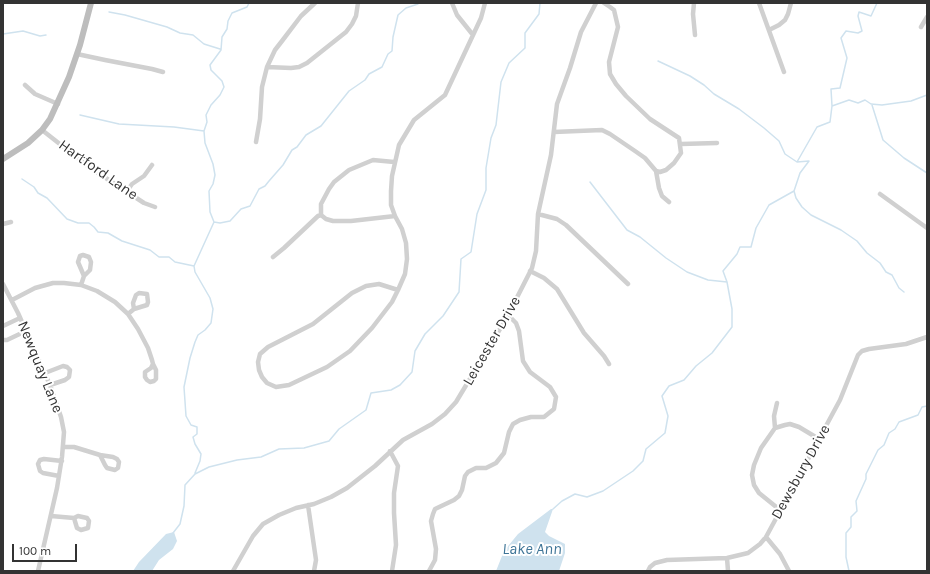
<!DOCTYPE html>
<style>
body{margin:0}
#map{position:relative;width:930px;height:574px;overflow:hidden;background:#fff;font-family:Karla,sans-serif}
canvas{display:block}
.frame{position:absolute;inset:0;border:4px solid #333;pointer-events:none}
.scale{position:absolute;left:12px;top:544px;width:65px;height:18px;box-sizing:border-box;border:2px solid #333;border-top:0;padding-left:5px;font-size:12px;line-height:14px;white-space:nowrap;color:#333;-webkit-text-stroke:3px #fff;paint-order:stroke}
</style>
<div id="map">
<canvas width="930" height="574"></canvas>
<div class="frame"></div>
<div class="scale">100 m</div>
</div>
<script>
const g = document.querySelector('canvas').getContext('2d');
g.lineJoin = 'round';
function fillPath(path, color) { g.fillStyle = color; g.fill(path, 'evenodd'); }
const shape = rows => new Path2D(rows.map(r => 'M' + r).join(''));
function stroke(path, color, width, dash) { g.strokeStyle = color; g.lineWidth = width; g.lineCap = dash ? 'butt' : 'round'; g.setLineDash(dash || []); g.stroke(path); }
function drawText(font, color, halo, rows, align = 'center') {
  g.font = font + ' Karla,sans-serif'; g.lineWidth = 4; g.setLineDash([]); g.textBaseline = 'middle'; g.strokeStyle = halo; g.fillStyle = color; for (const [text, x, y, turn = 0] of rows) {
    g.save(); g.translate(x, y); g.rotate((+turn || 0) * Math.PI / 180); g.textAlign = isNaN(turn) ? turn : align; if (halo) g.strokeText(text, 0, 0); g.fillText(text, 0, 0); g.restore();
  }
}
fillPath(shape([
 [551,509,553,509,545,532,549,536,565,544,565,553,559,571,496,571,504,551,518,534],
 [174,532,177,541,173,549,159,560,152,571,133,571,139,562,166,534]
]), '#cfe2ee');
stroke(shape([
 [109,12,125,15,167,27,180,33,193,35,204,44,220,49],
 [3,34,23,31,40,36,46,35],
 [658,61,690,76,704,85,714,94,739,109,764,128,779,141,785,154,797,162],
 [872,105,883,140,904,158,927,173],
 [832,106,849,100,858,103,865,100,871,104,882,105,911,101,927,95],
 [80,115,119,124,174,127,204,131],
 [22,179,34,187,38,193,47,198,67,219,78,223,89,223,94,227,98,232,108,233,122,241,150,250,159,257,169,257,175,262,194,266],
 [590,182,627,230,640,237,666,258,687,272,708,280,727,282],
 [794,191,796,198,802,207,811,215,841,230,857,241,867,253,880,263,886,272,892,275,899,288,904,292],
 [214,222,220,223,230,221,241,209,250,206,259,189,265,186,269,181,283,165,292,150,297,147,306,135,321,126,349,91,365,80,369,74,382,67,388,54,392,51,393,37,398,15,406,8,418,4],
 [195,473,200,461,201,454,195,444,193,437,197,434,197,427,191,425,186,416,184,387,190,358,195,342,198,335,205,330,211,323,213,309,210,298,195,272,194,266,214,222,210,212,209,191,213,184,215,175,213,164,205,143,204,131,207,122,206,115,211,105,220,95,224,87,222,81,211,70,210,65,221,50,222,37,227,29,228,21,232,13,247,7,249,3],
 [553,509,562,501,575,494,587,497,603,491,633,471,643,461,646,449,665,433,668,416,662,396,669,386,684,380,696,366,712,353,732,327,732,309,727,282,723,271,737,254,740,247,751,247,756,228,769,205,794,191,800,173,809,161,797,162,817,127,830,122,832,106,831,89,840,88,847,58,841,38,846,31,858,33,862,31,858,16,859,12,871,16,877,3],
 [173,533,180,524,184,506,185,485,195,474,209,467,237,460,261,457,279,449,304,448,329,441,339,429,366,410,371,393,391,390,400,385,412,372,415,351,425,334,443,316,459,292,461,259,471,252,477,214,486,190,486,168,491,138,496,125,501,82,509,63,525,48,525,33,539,14,540,3],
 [849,571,846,557,846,533,851,527,851,517,857,511,856,501,866,479,866,474,878,450,884,445,889,433,895,429,899,422,918,415,922,407,927,406]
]), '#cfe2ee', 1.5);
stroke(shape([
 [452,3,457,15,473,35],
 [694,3,693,14,695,35],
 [759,3,784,72],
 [921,27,927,17],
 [769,30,779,25,785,20,788,14,791,3],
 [77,54,105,60,152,69,163,72],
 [267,67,291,68,299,67,307,63,346,32,352,24,356,16,358,3],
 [25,85,35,94,58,104],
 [42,130,89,167,144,203,155,207],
 [554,132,602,130,610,134,635,151,645,158,656,171,660,172,666,170,674,163,681,153,679,138,650,119,626,96,616,84,610,74,609,62,618,27,614,10,610,7,604,3],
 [256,142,260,119,262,87,267,67,275,50,282,41,301,16,315,3],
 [681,144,717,143],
 [394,162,373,160,349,170,334,182,329,189,321,204,321,215,326,219,333,221,351,221,395,216],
 [656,171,659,188,662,196,669,202],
 [127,191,132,184,144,176,152,165],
 [880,194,927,228],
 [538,214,557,219,566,225,628,284],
 [3,224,11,222],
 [273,257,284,248,318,216,321,215],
 [530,271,544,278,557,289,584,333,604,356,609,364],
 [3,284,18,313,50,385,61,417,64,432,62,457,57,488,38,571],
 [379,284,398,290,392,302,372,328,350,351,327,367,289,385,276,387,267,383,262,377,259,370,258,362,260,354,268,347,313,324,352,293,366,286,379,284],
 [81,285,84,276,90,270,91,262,89,257,83,255,80,256,78,262,84,276],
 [398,290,405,274,407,259,406,243,402,229,395,216,391,205,391,191,392,176,399,145,414,120,445,95,481,18,485,3],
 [12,300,35,288,53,283,64,283,81,285,97,291,115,302,128,314,138,329,148,348,152,360,153,364,151,368,145,372,145,377,147,380,150,382,154,381,156,379,156,370,153,364],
 [128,314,134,309,147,305,148,302,147,294,139,293,136,295,133,303,134,309],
 [3,326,20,318],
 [3,340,7,340,26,331],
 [45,373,63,366,67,367,70,370,69,377,65,380,50,385],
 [775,428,774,416,777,403],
 [64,447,74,447,100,455,105,465,107,468,115,470,118,468,119,462,117,459,113,457,100,455],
 [390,451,398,466,394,493,394,513,396,545,392,571],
 [59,476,43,473,40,471,38,464,40,460,44,459,62,461],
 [308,505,316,560,314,571],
 [780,510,759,493,754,485,752,475,754,465,761,448,775,428,785,425,790,424,799,427,819,439],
 [51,516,74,518,77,528,81,530,88,528,89,521,87,518,78,516,74,518],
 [766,537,780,554,789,571],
 [727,558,728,571],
 [233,571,253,536,263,524,279,515,296,508,314,504,331,497,347,488,375,466,403,440,432,424,445,414,456,402,506,319,532,268,536,251,538,214,551,155,557,104,570,68,581,32,596,3],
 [429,571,435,560,436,549,431,521,433,514,435,509,454,500,459,496,462,490,465,476,468,472,476,468,486,468,496,463,504,453,509,432,513,424,520,420,531,417,544,417,554,409,556,397,550,387,530,372,523,361,519,331,516,323,508,315],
 [648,571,650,567,655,563,667,560,727,558,748,553,760,544,766,537,840,400,858,355,862,351,869,349,906,344,927,337]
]), '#d0d0d0', 4.5);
stroke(shape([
 [3,159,28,143,42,130,50,119,69,77,80,45,91,3]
]), '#bdbdbd', 6);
drawText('15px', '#333', '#fff', [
 ["Hartford Lane",98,170,35],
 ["Leicester Drive",492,341,-60],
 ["Newquay Lane",40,367,68],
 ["Dewsbury Drive",801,472,-61]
]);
drawText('italic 16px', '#3f7597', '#fff', [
 ["Lake Ann",532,549]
]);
</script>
